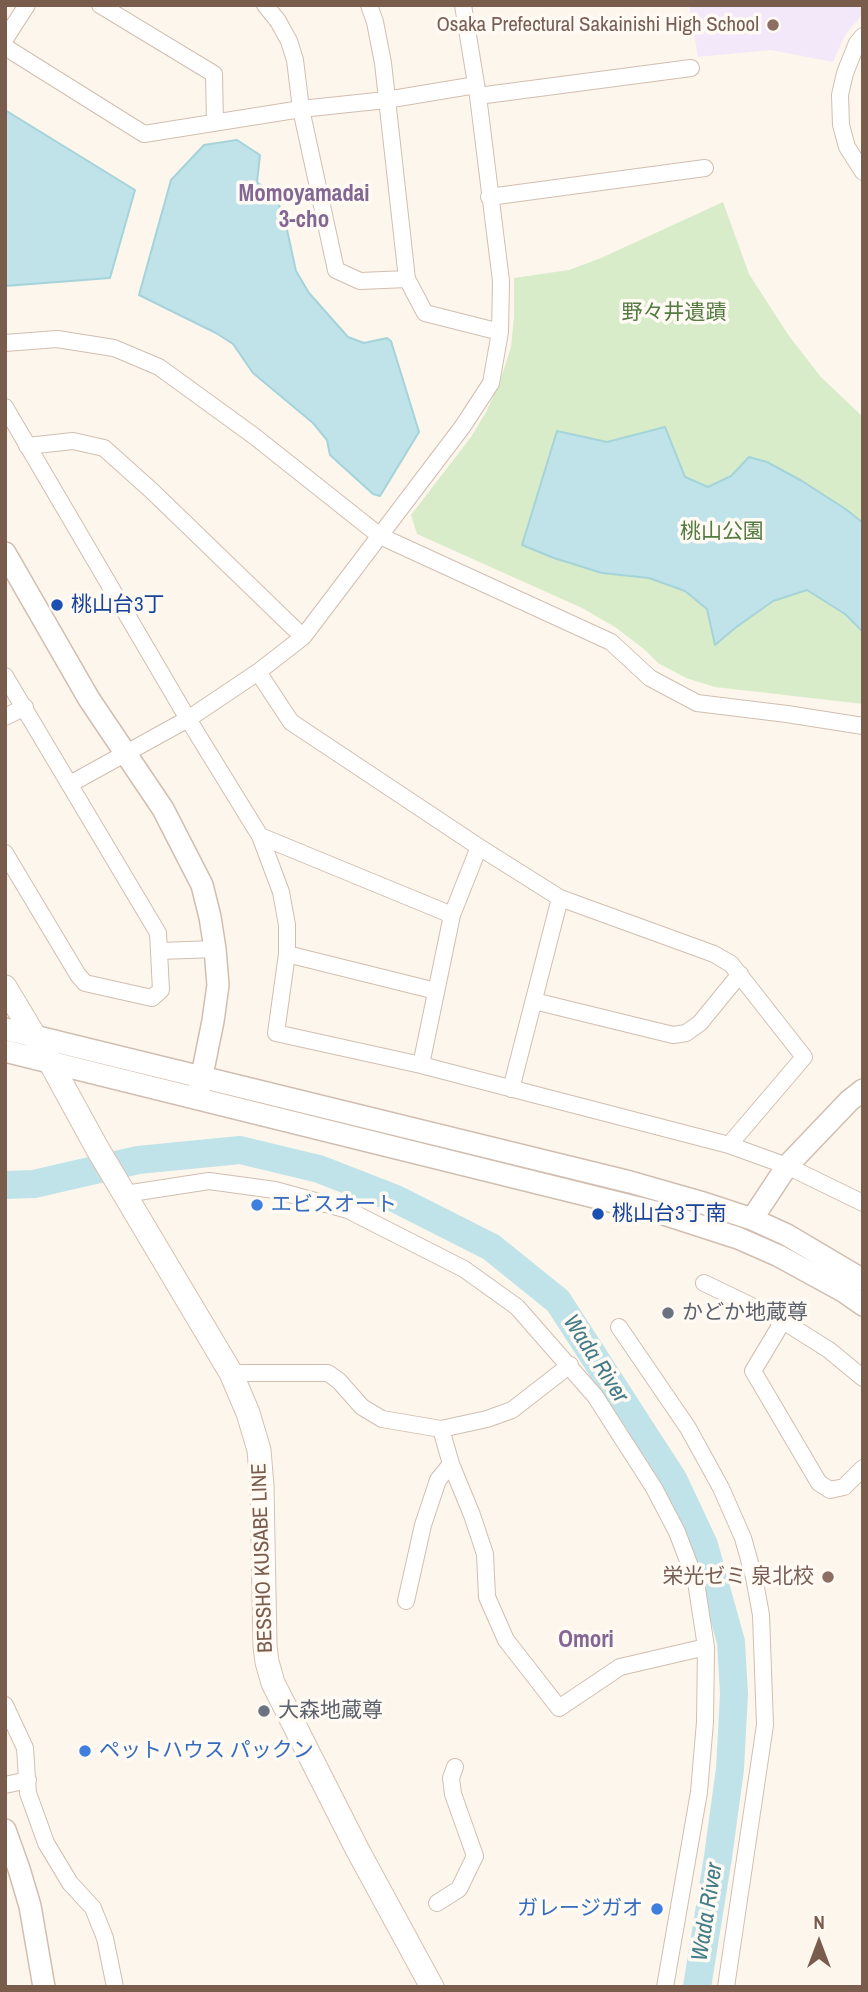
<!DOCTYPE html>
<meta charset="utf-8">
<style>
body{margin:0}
#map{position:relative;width:868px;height:1992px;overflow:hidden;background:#fdf6ec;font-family:"Archivo Narrow",sans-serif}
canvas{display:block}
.frame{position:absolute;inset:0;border:7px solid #7a5c4d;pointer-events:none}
.north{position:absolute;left:784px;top:1908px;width:70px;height:70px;-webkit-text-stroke:5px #fffaf3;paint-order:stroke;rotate:0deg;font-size:19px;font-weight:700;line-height:28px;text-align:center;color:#7a5c4d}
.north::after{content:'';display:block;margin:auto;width:24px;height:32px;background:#7a5c4d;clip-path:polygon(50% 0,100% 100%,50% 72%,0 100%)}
</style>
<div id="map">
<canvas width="868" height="1992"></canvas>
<div class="frame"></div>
<div class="north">N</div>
</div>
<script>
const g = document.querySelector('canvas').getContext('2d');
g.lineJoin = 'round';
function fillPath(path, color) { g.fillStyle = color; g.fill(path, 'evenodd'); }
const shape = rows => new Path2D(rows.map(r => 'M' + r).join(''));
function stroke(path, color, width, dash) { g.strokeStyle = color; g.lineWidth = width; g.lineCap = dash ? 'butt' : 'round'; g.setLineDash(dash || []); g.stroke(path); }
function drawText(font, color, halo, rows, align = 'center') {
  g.font = font + ' "Archivo Narrow","Noto Sans JP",sans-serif'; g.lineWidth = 7; g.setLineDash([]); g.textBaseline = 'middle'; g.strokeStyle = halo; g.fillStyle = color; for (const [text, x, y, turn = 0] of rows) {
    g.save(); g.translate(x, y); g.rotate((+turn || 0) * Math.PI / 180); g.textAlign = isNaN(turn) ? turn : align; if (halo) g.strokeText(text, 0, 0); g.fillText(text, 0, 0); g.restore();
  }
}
fillPath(shape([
 [689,5,863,5,863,14,845,35,833,62,771,50,698,57]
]), '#f3e8fa');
fillPath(shape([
 [723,202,749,274,789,336,821,377,863,417,863,704,715,687,686,678,658,663,645,650,615,627,582,608,417,534,411,515,471,437,486,412,499,384,511,347,514,317,514,278,569,270,601,258]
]), '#d8ecc9');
const water = shape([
 [5,110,135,190,110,278,5,286,5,110],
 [237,140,260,155,257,182,275,197,284,216,296,271,309,293,348,337,364,343,387,338,391,341,419,432,380,496,373,494,330,455,327,440,313,423,253,373,233,344,216,333,139,295,171,180,204,145,237,140],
 [665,427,685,477,708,487,731,476,749,457,767,462,802,481,847,510,863,523,863,632,845,614,807,590,773,601,735,628,715,645,707,609,685,591,649,578,602,573,554,558,522,545,557,431,607,442,665,427]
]);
fillPath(water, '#bfe3e8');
stroke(water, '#a5d3da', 2);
stroke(shape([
 [5,1185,34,1184,138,1160,240,1150,319,1169,396,1199,491,1247,558,1301,673,1479,704,1545,731,1642,734,1694,730,1769,718,1857,697,1987]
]), '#bfe3e8', 28);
const minor = shape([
 [100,5,214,74,215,123],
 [265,5,278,21,289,41,295,60,301,109,336,270,360,281,407,279],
 [369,5,375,22,383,63,407,279,425,313,500,332],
 [863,36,857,43,845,73,840,95,841,125,847,147,863,172],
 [5,39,27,5],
 [5,47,144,134,301,109,386,100,476,85],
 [478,96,691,68],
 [489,197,705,168],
 [5,343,57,339,114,348,159,367,254,436,380,536,611,642,650,678,697,703,787,714,863,726],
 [5,407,188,719,260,836,281,892,287,925,287,954,276,1033,421,1065,729,1145,787,1166,863,1203],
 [27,446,73,441,104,448,152,491,303,637],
 [258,672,291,722,479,847,560,898,714,954,731,964,804,1057,729,1145],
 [5,676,158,933,161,990,152,998,85,983,78,975,5,853],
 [5,717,25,707],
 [70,784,188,719,258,672,303,637,463,426,491,383,500,332,501,281,478,96,463,5],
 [260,836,452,915],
 [160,951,215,949],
 [287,954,436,991],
 [534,1001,673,1035,686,1033,700,1023,740,974],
 [421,1065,452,915,479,847],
 [511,1089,560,898],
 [125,1194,209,1181,275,1190,348,1210,464,1269,517,1307,595,1396,654,1488,677,1532,696,1582,706,1647,705,1722,699,1792,665,1987],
 [704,1283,783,1321,829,1350,863,1378],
 [783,1321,753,1371,819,1483,830,1490,844,1487,863,1468],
 [619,1327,688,1428,721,1488,743,1538,754,1577,761,1615,765,1725,726,1987],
 [570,1365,512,1410,487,1419,441,1429,451,1464,472,1515,485,1554,487,1597,506,1640,559,1708,620,1667,706,1647],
 [231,1373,328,1373,339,1381,362,1407,382,1419,441,1429],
 [406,1601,423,1525,438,1480,451,1464],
 [5,1705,25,1748,28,1793,46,1843,70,1883,93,1908,105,1938,115,1987],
 [5,1785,28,1780],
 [437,1903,459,1889,475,1856,453,1794,451,1778,455,1767]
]);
const tertiary = shape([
 [5,553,89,699,163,809,202,885,210,917,215,949,218,985,213,1021,199,1090],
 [5,1029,630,1182,700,1202,752,1219,787,1235,863,1280],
 [5,1051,667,1215,738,1238,779,1256,843,1291,863,1305],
 [752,1219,787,1166,849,1101,863,1090],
 [5,1830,19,1869,30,1906,44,1987]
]);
const secondary = shape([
 [5,987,50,1062,97,1148,231,1373,248,1413,259,1450,262,1486,265,1646,267,1662,273,1683,357,1849,432,1987]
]);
stroke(minor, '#d1beb0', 18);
stroke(tertiary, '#d1beb0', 24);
stroke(secondary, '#d6c0b0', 25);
stroke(minor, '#fff', 16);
stroke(tertiary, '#fff', 21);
stroke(secondary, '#fff', 23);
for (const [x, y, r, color] of [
 [773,25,7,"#8d6e63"],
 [57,605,7,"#1a4fb4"],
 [257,1205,7,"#3f7fe0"],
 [598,1214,7,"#1a4fb4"],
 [668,1313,7,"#6b7280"],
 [828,1577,7,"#8d6e63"],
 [264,1711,7,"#6b7280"],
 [85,1751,7,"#3f7fe0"],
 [657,1909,7,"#3f7fe0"]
]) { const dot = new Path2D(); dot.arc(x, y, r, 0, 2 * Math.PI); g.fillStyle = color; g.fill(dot); stroke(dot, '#fffaf3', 2.5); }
drawText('21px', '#785e54', '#fffaf3', [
 ["Osaka Prefectural Sakainishi High School",759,25],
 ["栄光ゼミ 泉北校",814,1577]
], 'right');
drawText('21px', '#537a41', '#fffaf3', [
 ["野々井遺蹟",674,313],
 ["桃山公園",722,532]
]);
drawText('21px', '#164399', '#fffaf3', [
 ["桃山台3丁",71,605],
 ["桃山台3丁南",612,1214]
], 'left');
drawText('21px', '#366cbe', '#fffaf3', [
 ["エビスオート",271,1205],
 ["ペットハウス パックン",99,1751],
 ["ガレージガオ",643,1909,"right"]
], 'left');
drawText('21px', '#5b616d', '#fffaf3', [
 ["かどか地蔵尊",682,1313],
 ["大森地蔵尊",278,1711]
], 'left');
drawText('21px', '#7a5c4d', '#fffaf3', [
 ["BESSHO KUSABE LINE",263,1558,-92]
]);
drawText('bold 23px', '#846695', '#fffaf3', [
 ["Momoyamadai",304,195],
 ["3-cho",304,221],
 ["Omori",586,1641]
]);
drawText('italic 23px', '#437c86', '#fffaf3', [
 ["Wada River",595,1359,57],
 ["Wada River",708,1912,-81]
]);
</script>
